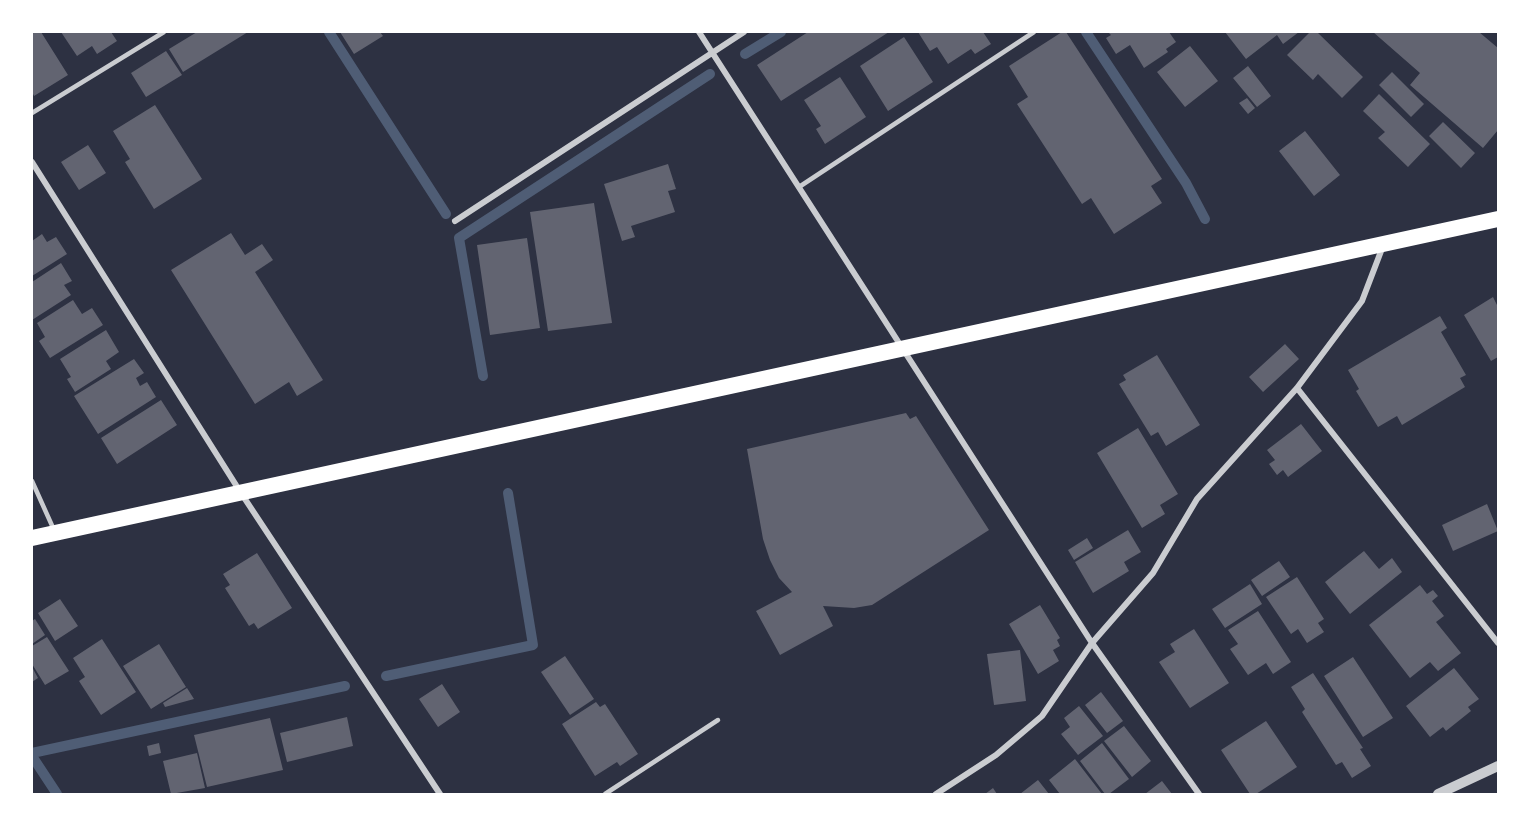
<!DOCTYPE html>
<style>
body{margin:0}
#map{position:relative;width:1530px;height:826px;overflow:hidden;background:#2d3142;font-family:Mulish,sans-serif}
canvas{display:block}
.frame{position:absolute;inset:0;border:33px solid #fff;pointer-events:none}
</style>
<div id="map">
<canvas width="1530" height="826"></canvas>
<div class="frame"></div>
</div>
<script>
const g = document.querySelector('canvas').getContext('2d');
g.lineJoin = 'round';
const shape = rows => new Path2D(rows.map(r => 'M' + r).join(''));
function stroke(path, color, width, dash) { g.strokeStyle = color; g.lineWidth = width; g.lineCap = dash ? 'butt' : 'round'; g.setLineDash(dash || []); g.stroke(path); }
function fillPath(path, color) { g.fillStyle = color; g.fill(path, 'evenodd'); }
stroke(shape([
 [329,32,446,214],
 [1086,32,1186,183,1205,219],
 [745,54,781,32],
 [483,376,459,238,710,74],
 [386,676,533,645,508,493],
 [32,753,345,686],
 [32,756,57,794]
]), '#4f5d75', 10);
fillPath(shape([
 [34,32,41,32,68,75,34,96,32,92,32,33],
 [61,32,111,32,117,41,97,54,92,46,77,56],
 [197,32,248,32,183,72,169,49],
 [340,32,380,32,383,36,354,54],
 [808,32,889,32,781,101,757,65],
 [918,32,983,32,991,44,975,54,971,49,948,64,937,47,930,51],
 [1062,32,1066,32,1162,179,1151,186,1162,203,1114,234,1091,198,1082,204,1017,104,1028,97,1009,66],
 [1108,32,1169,32,1176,42,1166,49,1168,52,1144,68,1130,45,1116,54,1106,38,1111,35],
 [1225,32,1299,32,1283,44,1277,35,1246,59],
 [1310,32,1317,32,1363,77,1342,98,1318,74,1313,80,1287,55],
 [1373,32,1479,32,1498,48,1498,130,1483,148,1410,85,1420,73],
 [904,37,933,82,888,111,860,66],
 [1190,46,1218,81,1185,107,1157,72],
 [166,51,182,75,146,97,131,73],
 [1248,66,1271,96,1257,107,1233,78],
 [1392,72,1424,104,1411,117,1379,85],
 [840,77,866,117,825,144,816,129,821,126,804,100],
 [1379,94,1430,144,1408,167,1378,138,1385,132,1363,111],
 [1247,98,1255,108,1248,114,1239,103],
 [155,105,202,179,154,209,125,162,130,159,113,131],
 [1443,122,1475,153,1461,168,1429,136],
 [1305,131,1340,175,1314,196,1279,151],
 [88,145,106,173,79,190,61,162],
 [668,164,676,189,668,191,675,212,631,226,635,237,622,241,604,184],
 [594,203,612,323,548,331,530,212],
 [231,233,245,255,262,244,273,260,255,272,323,380,297,396,289,382,255,404,171,270],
 [42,234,47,242,56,237,67,254,32,276,32,241],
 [527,238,540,328,490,335,477,245],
 [61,263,72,281,64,285,71,295,32,320,32,282],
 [1493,297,1498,307,1498,357,1491,361,1464,315],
 [73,300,82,314,92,308,103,325,50,358,39,341,45,337,37,323],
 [1440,316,1447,328,1441,332,1466,375,1460,378,1465,387,1402,425,1397,416,1378,427,1356,391,1359,389,1348,370],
 [106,330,119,352,106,361,111,369,75,392,67,379,71,377,60,359],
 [1285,344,1299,359,1263,392,1249,377],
 [1157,355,1200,425,1166,446,1158,432,1151,436,1119,384,1126,380,1123,375],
 [134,359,144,373,136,378,140,386,147,382,156,397,98,434,74,396],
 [161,400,177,425,117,464,101,438],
 [906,413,910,419,916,416,989,530,872,605,854,608,823,606,833,626,780,655,756,611,792,592,779,578,770,560,763,539,747,449],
 [1301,424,1322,451,1288,477,1283,470,1277,475,1269,464,1275,460,1267,450],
 [1138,428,1178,494,1160,505,1165,514,1142,528,1097,453],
 [1487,504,1498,531,1453,551,1442,525],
 [1128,530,1141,552,1124,562,1129,571,1093,593,1075,562],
 [1087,538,1093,548,1074,560,1068,550],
 [1364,551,1379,569,1392,558,1402,572,1350,614,1325,582],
 [257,553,292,608,258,629,254,623,249,626,225,588,230,585,223,574],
 [1279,561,1290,577,1262,596,1251,580],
 [1297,577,1324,619,1318,623,1324,632,1307,643,1298,629,1291,634,1266,597],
 [1250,584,1262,604,1225,628,1212,609],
 [1420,585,1427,594,1433,590,1438,596,1432,601,1444,616,1436,622,1461,653,1438,671,1430,662,1410,678,1369,625],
 [60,599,78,626,55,641,38,613],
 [1040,605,1060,638,1057,640,1060,646,1053,650,1059,661,1038,674,1009,624],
 [1258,611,1291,662,1273,674,1266,663,1248,675,1230,649,1238,644,1228,630],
 [35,619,45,635,32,644,32,621],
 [1194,629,1229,683,1190,708,1159,662,1175,652,1170,644],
 [47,637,69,671,45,685,32,664,32,646],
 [102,639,136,692,101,715,79,681,85,677,73,658],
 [159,644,186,687,151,709,123,666],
 [1020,650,1026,701,994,705,987,654],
 [565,656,594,699,570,715,541,672],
 [1353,657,1393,718,1363,737,1324,676],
 [32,667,38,678,32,682],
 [1454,668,1479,699,1468,707,1471,711,1446,731,1443,727,1430,737,1406,706],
 [1313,673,1363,748,1360,749,1371,766,1352,778,1342,762,1336,765,1302,712,1305,709,1291,687],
 [442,684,460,712,438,727,419,699],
 [187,688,194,699,165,707,163,703],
 [1101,692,1123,721,1107,733,1085,705],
 [596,702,600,707,605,704,638,754,620,766,617,762,595,776,562,724],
 [1079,706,1103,736,1078,755,1061,734,1070,727,1064,718],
 [347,717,353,746,287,762,280,733],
 [270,718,283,770,207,787,194,735],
 [1266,721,1297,767,1256,794,1250,794,1221,750],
 [1124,726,1151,761,1132,777,1104,741],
 [159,743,161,753,149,756,147,746],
 [1102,743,1129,779,1109,794,1105,794,1080,761],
 [197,753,205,788,171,794,163,761],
 [1075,759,1102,794,1060,794,1049,780],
 [1038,780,1049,794,1020,794],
 [1162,781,1172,794,1145,794],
 [993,788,997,794,985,794]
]), '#626471');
stroke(shape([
 [32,113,164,32],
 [799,187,1034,32],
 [32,481,54,530],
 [605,794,718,720]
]), '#caccd0', 4.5);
stroke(shape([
 [699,32,1092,643,1199,794],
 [32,162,241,493,440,794],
 [455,221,744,32],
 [1297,388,1498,643],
 [936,794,996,755,1042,716,1092,643,1153,573,1197,499,1297,388,1362,301,1383,246]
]), '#caccd0', 6);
stroke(shape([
 [1438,794,1498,766]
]), '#caccd0', 10);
stroke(shape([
 [32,538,1498,219]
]), '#fff', 16);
</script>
